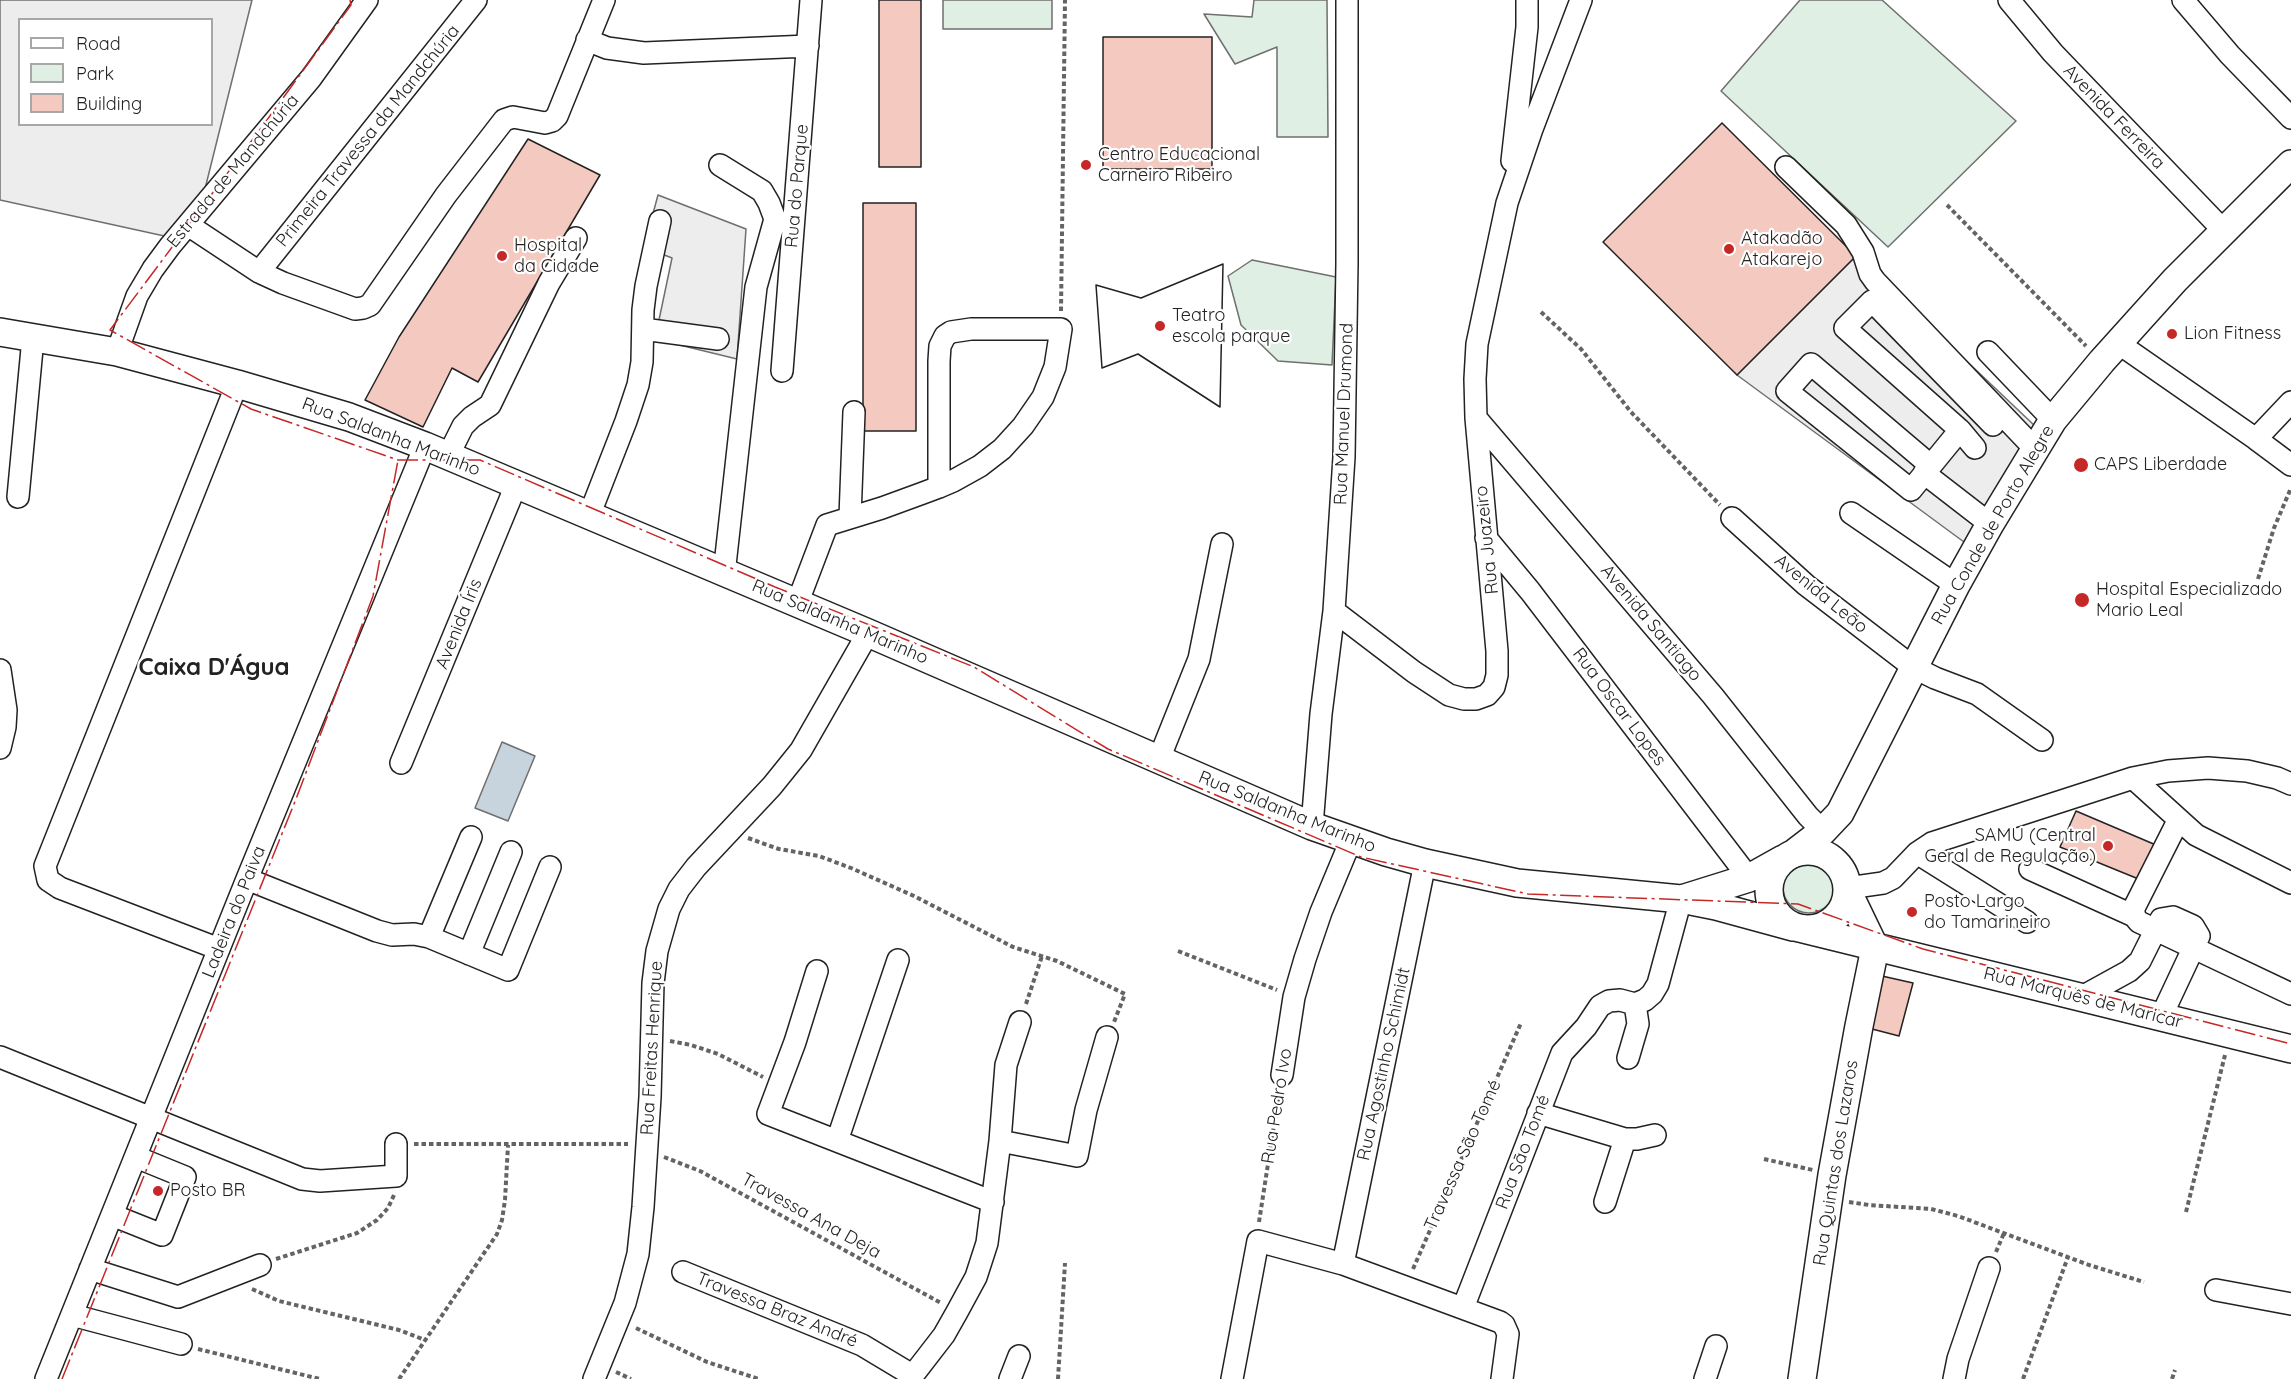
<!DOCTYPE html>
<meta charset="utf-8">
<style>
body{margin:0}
#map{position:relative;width:2291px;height:1379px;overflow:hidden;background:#fff;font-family:Quicksand,sans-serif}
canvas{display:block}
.legend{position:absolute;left:18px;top:18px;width:195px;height:108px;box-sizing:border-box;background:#fff;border:2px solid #a7a7a7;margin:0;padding:8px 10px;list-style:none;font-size:18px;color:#222}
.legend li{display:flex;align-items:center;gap:12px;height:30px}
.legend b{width:30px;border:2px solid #a7a7a7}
</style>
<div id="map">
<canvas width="2291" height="1379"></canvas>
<ul class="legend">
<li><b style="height:8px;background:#fff"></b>Road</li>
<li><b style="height:16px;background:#e0efe3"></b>Park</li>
<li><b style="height:16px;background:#f3c9c0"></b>Building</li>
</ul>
</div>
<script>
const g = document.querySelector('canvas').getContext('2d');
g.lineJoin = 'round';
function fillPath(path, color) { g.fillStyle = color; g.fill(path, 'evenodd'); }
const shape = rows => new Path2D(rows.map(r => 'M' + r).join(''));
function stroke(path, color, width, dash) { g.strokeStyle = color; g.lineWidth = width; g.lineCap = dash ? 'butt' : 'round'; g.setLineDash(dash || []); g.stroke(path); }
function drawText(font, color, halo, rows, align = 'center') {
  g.font = font + ' Quicksand,sans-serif'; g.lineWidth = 4.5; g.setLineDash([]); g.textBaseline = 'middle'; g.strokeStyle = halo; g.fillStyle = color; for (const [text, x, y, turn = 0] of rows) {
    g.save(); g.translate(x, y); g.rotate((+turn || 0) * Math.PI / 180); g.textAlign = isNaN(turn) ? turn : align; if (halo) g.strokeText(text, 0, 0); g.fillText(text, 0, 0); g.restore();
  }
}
const green = shape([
 [943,0,1052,0,1052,29,943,29,943,0],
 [1254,0,1327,0,1328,137,1277,137,1277,47,1235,64,1204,14,1252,17,1254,0],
 [1800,0,1882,0,2016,121,1888,247,1721,91,1800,0],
 [1252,260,1336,277,1332,365,1278,361,1241,325,1228,276,1252,260],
 '1783 887a26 26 0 1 1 52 0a26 26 0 1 1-52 0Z'
]);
fillPath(green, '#e0efe3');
stroke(green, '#6f6f6f', 1.5);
const parking = shape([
 [0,0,252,0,197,221,178,239,0,200,0,0],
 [20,20,212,20,212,124,20,124,20,20],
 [658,195,746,229,737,359,655,339,672,258,644,247,658,195],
 [1856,256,2036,427,1964,542,1737,375,1856,256]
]);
fillPath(parking, '#ededed');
stroke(parking, '#6f6f6f', 1.5);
const water = shape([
 [502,742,535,756,508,821,475,808,502,742]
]);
fillPath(water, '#c7d3dd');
stroke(water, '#6f6f6f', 1.5);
const building = shape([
 [879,0,921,0,921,167,879,167,879,0],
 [1103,37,1212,37,1212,169,1103,169,1103,37],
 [1722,123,1856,256,1737,375,1603,242,1722,123],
 [528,139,600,175,478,382,452,368,423,427,365,400,399,337,528,139],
 [863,203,916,203,916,431,863,431,863,203],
 [1223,264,1220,407,1138,354,1102,368,1096,285,1141,298,1223,264],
 [1223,264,1220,407,1138,354,1102,368,1096,285,1141,298,1223,264],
 [2076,811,2156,845,2141,880,2060,847,2076,811],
 [1882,976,1913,983,1899,1036,1872,1029,1882,976]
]);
fillPath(building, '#f3c9c0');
stroke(building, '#222', 1.5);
const minor = shape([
 [2009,0,2053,53,2223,230],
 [2183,0,2230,55,2291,118],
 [587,40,607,48,644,53,808,46],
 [1512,161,1527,27,1527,0],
 [720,165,762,191,769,203,775,219,756,287,724,574],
 [1786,167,1846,225,1863,252,1870,274,1875,281,2035,449],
 [188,225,259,272,283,283,355,309,363,308,370,305,446,195,504,120,513,117,545,123,552,121,557,116,604,0],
 [259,272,476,0],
 [643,329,718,339],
 [2118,343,2256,439,2291,402],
 [117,352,137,296,153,269,170,246,311,78,367,0],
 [1988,352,2053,420],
 [782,371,811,0],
 [1476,418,1713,696,1808,816,1823,831],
 [2256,439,2291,465],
 [1975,448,1960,430,1845,328,1872,301,1993,425],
 [448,456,463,426,472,417,490,405,549,283,576,238],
 [1930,465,1811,364,1787,391,1911,490,1960,430],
 [1924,473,1990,524],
 [18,497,33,338],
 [1851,513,1956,585],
 [589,516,626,421,638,385,642,362,643,310,646,286,660,221],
 [850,517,854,412],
 [1732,518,1806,585,1913,667,1935,678,1977,694,2042,740],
 [1486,538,1530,591,1749,878],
 [797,604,827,525,882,508,923,493,939,487,953,481,980,466,1002,449,1023,426,1043,397,1055,367,1061,329,971,329,951,332,945,336,940,346,939,361,939,487],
 [1334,611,1414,672,1449,695,1464,699,1476,699,1487,695,1494,687,1497,675,1497,651,1476,418,1475,379,1477,344,1507,203,1532,129,1581,0],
 [0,670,6,710,5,727,0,748],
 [1159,759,1199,659,1222,544],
 [401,763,516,485],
 [2133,778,2196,835,2291,883],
 [2178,821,2134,908,2134,916,2139,922,2291,994],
 [1312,826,1321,714,1334,611,1344,457,1347,263,1347,0],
 [1917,853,2027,922],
 [2030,869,2134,916],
 [247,879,377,931,392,935,414,934,429,937,508,970,550,867],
 [1848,888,1883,883,1893,878,1917,853,1932,843,2133,778,2168,771,2208,768,2247,771,2277,778,2291,784],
 [429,937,471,837],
 [219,949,60,888,48,880,45,866,237,384],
 [469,954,511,852],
 [817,971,795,1042,768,1114,993,1202],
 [2080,998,2129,971,2140,961,2161,919,2173,917,2193,926,2199,936,2161,1017],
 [1635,1004,1645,1000,1652,994,1658,984,1681,899],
 [0,1057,302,1179,320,1181,396,1176,396,1144],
 [1628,1058,1638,1024,1635,1004],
 [1282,1075,1294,997,1305,959,1321,912,1351,840],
 [1538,1113,1625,1139,1637,1139,1655,1135],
 [837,1141,898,960],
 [1000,1141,1077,1156,1086,1110,1107,1037],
 [1605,1202,1625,1139],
 [112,1215,162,1235,185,1177,136,1157],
 [1343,1264,1425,863],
 [90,1269,178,1297,260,1265],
 [683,1272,862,1345,912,1375],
 [2216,1290,2291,1304],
 [1463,1308,1562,1053,1586,1027,1600,1006,1609,1001,1620,1000,1635,1004],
 [72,1315,181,1344],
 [46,1379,247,879,425,446],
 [594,1379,625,1303,638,1254,643,1207,650,1097,653,983,657,951,669,909,679,889,696,867,772,786,801,750,868,633],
 [910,1379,944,1335,957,1312,976,1277,987,1243,1000,1141,1006,1065,1020,1022],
 [1010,1379,1019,1356],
 [1232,1379,1258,1241,1343,1264,1500,1322,1504,1325,1508,1334,1502,1379],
 [1705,1379,1716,1346],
 [1954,1379,1958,1359,1989,1268]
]);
const major = shape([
 [0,332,117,352,237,384,349,417,425,446,868,633,1312,826,1386,852,1425,863,1517,883,1681,899,1716,906,1793,927],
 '1769 890a39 39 0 1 1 78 0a39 39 0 1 1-78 0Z',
 [1793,854,1823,831,1840,813,1956,585,1990,524,2053,420,2102,361,2175,280,2291,164],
 [1848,892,1875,948],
 [1685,898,1749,878,1783,859],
 [1803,929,2291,1049],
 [1802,1379,1832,1175,1859,1026,1875,948]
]);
stroke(minor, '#222', 24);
stroke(major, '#222', 30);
stroke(shape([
 [1947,205,2086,346],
 [1061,311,1065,0],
 [1541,312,1581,349,1631,412,1720,505],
 [2258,579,2274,528,2291,488],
 [748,838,779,849,819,856,851,868,914,896,1013,947,1057,961,1125,994,1114,1022],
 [1178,951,1277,990],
 [1026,1004,1042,956],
 [670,1041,691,1045,718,1054,763,1077],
 [414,1144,628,1144],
 [664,1157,700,1171,941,1303],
 [1764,1159,1813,1170],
 [1849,1202,1869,1205,1931,1209,1958,1216,2089,1265,2144,1282],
 [2186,1212,2225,1055],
 [1259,1222,1279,1093],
 [1996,1252,2004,1233],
 [276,1259,357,1233,377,1220,388,1208,394,1195],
 [1413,1269,1521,1023],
 [252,1289,279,1301,399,1330,425,1340],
 [636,1328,707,1362,759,1379],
 [198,1349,320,1379],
 [616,1372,631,1379],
 [399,1379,497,1234,502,1220,505,1200,508,1145],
 [1058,1379,1065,1263],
 [2023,1379,2068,1257],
 [2172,1379,2175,1370]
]), '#646464', 4, [4.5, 3]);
stroke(minor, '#fff', 21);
stroke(major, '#fff', 27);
stroke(shape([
 [350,0,351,5,256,135,110,330,251,409,398,460,480,460,775,587,974,667,1108,749,1361,857,1528,894,1798,904,1923,949,2291,1044],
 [62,1379,296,799,373,596,398,460]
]), '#c62828', 1.5, [21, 4.5, 3, 4.5]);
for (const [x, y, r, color] of [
 [1086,165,6,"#c62828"],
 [1729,249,6,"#c62828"],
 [502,256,6,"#c62828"],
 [1160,326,6,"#c62828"],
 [2172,334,6,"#c62828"],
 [2081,465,8,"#c62828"],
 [2082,600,8,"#c62828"],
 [2108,846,6,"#c62828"],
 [1912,912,6,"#c62828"],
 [158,1191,6,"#c62828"]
]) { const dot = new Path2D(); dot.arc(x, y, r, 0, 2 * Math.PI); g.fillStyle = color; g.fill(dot); stroke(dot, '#fff', 2); }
drawText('18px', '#222', '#fff', [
 ["Avenida Ferreira",2114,117,46],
 ["Primeira Travessa da Mandchúria",368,136,-51],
 ["Estrada de Mandchúria",233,171,-50],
 ["Rua do Parque",797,186,-85],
 ["Rua Manuel Drumond",1344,414,-88],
 ["Rua Saldanha Marinho",391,437,21],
 ["Rua Conde de Porto Alegre",1993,525,-60],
 ["Rua Juazeiro",1487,540,-96],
 ["Avenida Leão",1821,594,39],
 ["Rua Saldanha Marinho",840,622,23],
 ["Avenida Santiago",1651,623,50],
 ["Avenida Íris",459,624,-68],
 ["Rua Oscar Lopes",1619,707,53],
 ["Rua Saldanha Marinho",1287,812,22],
 ["Ladeira do Paiva",234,912,-68],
 ["Rua Marquês de Maricar",2083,998,14],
 ["Rua Freitas Henrique",652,1048,-87],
 ["Rua Agostinho Schimidt",1384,1064,-78],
 ["Rua Pedro Ivo",1277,1106,-81],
 ["Rua Sāo Tomé",1523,1152,-69],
 ["Travessa São Tomé",1463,1155,-66],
 ["Rua Quintas dos Lazaros",1836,1163,-81],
 ["Travessa Ana Deja",811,1216,29],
 ["Travessa Braz André",777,1310,22]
]);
drawText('18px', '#222', '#fff', [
 ["Centro Educacional",1098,155],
 ["Carneiro Ribeiro",1098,176],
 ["Atakadão",1741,239],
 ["Atakarejo",1741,260],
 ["Hospital",514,246],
 ["da Cidade",514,267],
 ["Teatro",1172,316],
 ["escola parque",1172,337],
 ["Lion Fitness",2184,334],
 ["CAPS Liberdade",2094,465],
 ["Hospital Especializado",2096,590],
 ["Mario Leal",2096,611],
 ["SAMU (Central",2096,836,"right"],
 ["Geral de Regulação)",2096,857,"right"],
 ["Posto Largo",1924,902],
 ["do Tamarineiro",1924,923],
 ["Posto BR",170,1191]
], 'left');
drawText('bold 24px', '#222', '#fff', [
 ["Caixa D'Água",214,668]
]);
</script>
